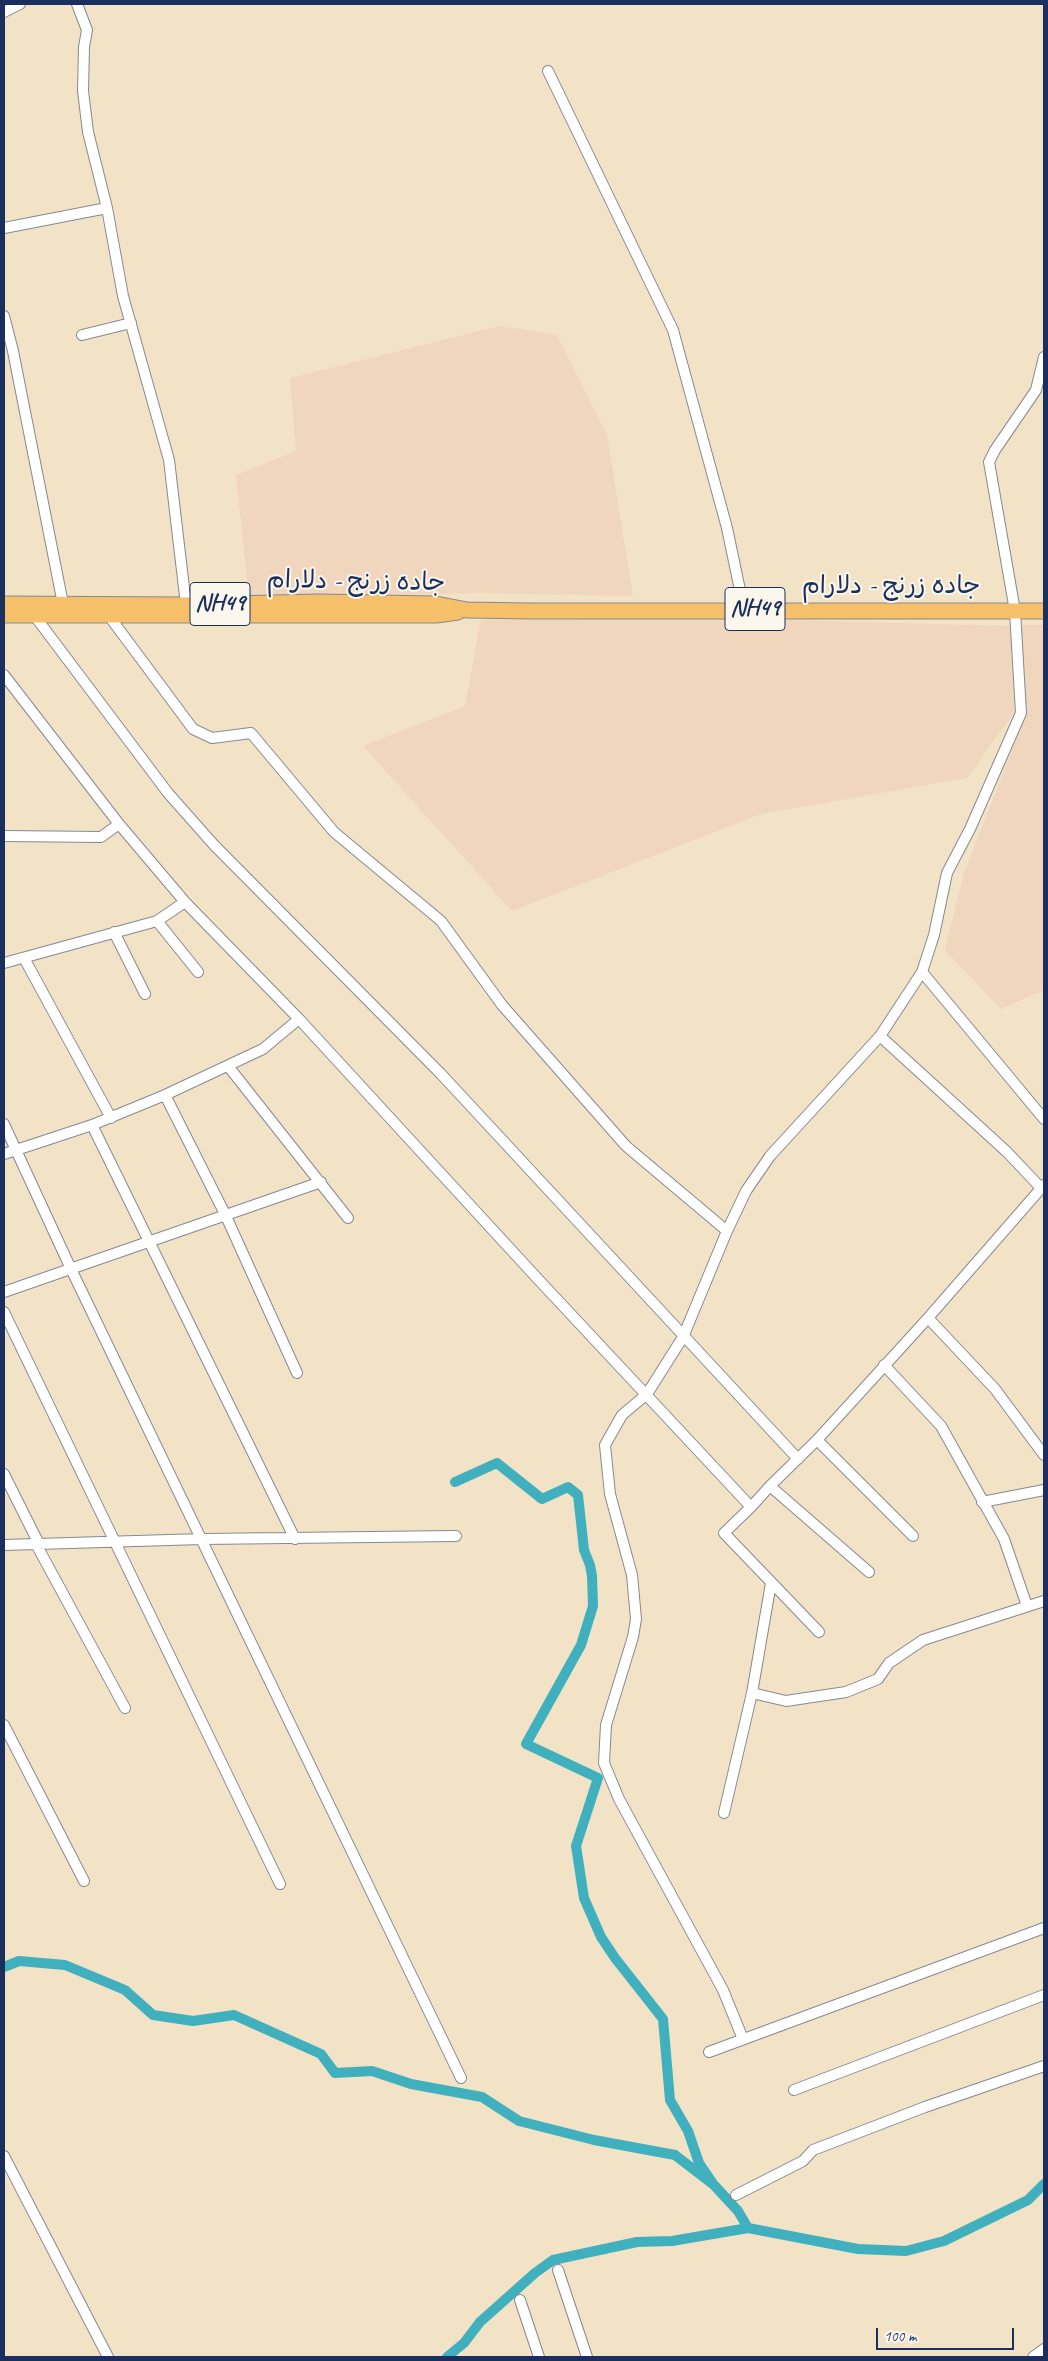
<!DOCTYPE html>
<meta charset="utf-8">
<style>
body{margin:0}
#map{position:relative;width:1048px;height:2361px;overflow:hidden;background:#f2e3c7;font-family:Caveat,sans-serif}
canvas{display:block}
.frame{position:absolute;inset:0;border:5px solid #1b2f5e;pointer-events:none}
.scale{position:absolute;left:876px;top:2328px;width:138px;height:22px;box-sizing:border-box;border:2px solid #1b2f5e;border-top:0;padding-left:6px;font-size:15px;line-height:18px;white-space:nowrap;color:#1b2f5e;-webkit-text-stroke:4px #fbf7ec;paint-order:stroke}
</style>
<div id="map">
<canvas width="1048" height="2361"></canvas>
<div class="frame"></div>
<div class="scale">100 m</div>
</div>
<script>
const g = document.querySelector('canvas').getContext('2d');
g.lineJoin = 'round';
function fillPath(path, color) { g.fillStyle = color; g.fill(path, 'evenodd'); }
const shape = rows => new Path2D(rows.map(r => 'M' + r).join(''));
function stroke(path, color, width, dash) { g.strokeStyle = color; g.lineWidth = width; g.lineCap = dash ? 'butt' : 'round'; g.setLineDash(dash || []); g.stroke(path); }
function drawText(font, color, halo, rows, align = 'center') {
  g.font = font + ' Caveat,"Playpen Sans Arabic",sans-serif'; g.lineWidth = 4; g.setLineDash([]); g.textBaseline = 'middle'; g.strokeStyle = halo; g.fillStyle = color; for (const [text, x, y, turn = 0] of rows) {
    g.save(); g.translate(x, y); g.rotate((+turn || 0) * Math.PI / 180); g.textAlign = isNaN(turn) ? turn : align; if (halo) g.strokeText(text, 0, 0); g.fillText(text, 0, 0); g.restore();
  }
}
fillPath(shape([
 [499,326,557,335,607,435,633,596,483,593,249,598,236,475,296,451,290,378],
 [706,618,1013,626,1014,713,967,778,761,814,512,911,363,746,465,706,481,620],
 [1021,625,1044,625,1044,990,1001,1009,945,950,964,873,1025,717]
]), '#efd6bc');
stroke(shape([
 [455,1482,497,1463,542,1499,568,1487,578,1495,584,1550,590,1565,592,1576,593,1606,581,1645,526,1744,598,1778,576,1846,584,1898,601,1937,615,1958,663,2019,670,2100,688,2131,699,2163,714,2185],
 [4,1967,19,1961,65,1965,125,1990,153,2015,193,2021,234,2015,321,2054,335,2073,372,2071,411,2084,482,2097,519,2121,594,2140,675,2155,714,2185,738,2211,748,2228],
 [447,2357,464,2343,480,2322,535,2273,553,2260,637,2242,672,2241,748,2228,858,2249,906,2251,944,2241,1028,2200,1044,2184]
]), '#41b0be', 10);
const minor = shape([
 [77,4,87,30,84,47,83,91,88,132,107,208,123,296,169,460,186,605],
 [4,12,20,4],
 [548,71,673,330,727,528,744,609],
 [4,228,107,208],
 [4,316,13,351,63,604],
 [82,335,131,323],
 [34,615,168,793,214,845,441,1074,798,1459],
 [109,616,193,729,212,738,251,733,334,832,441,921,502,1005,626,1146,727,1231],
 [4,675,119,824,185,902,299,1019,536,1277,751,1507,770,1486,869,1572],
 [4,836,101,837,119,824],
 [157,921,198,972],
 [114,932,145,994],
 [24,958,111,1118],
 [4,963,157,921,185,902],
 [922,972,1044,1119],
 [880,1036,1007,1152,1041,1188],
 [228,1066,348,1218],
 [165,1095,225,1214,297,1373],
 [4,1124,71,1269,461,2078],
 [92,1125,295,1539],
 [4,1154,92,1125,165,1095,263,1049,299,1019],
 [4,1292,321,1182],
 [4,1312,280,1884],
 [928,1318,995,1389,1044,1455],
 [884,1365,941,1426,1004,1539,1027,1606],
 [817,1440,913,1536],
 [4,1474,39,1544],
 [770,1486,817,1440,928,1318,1044,1185],
 [982,1502,1044,1490],
 [751,1507,724,1533,819,1632],
 [36,1544,125,1708],
 [4,1545,202,1539,456,1536],
 [752,1693,786,1701,846,1692,878,1679,889,1663,923,1640,1044,1601],
 [4,1725,84,1881],
 [724,1813,752,1693,771,1583],
 [743,2039,723,1990,619,1799,604,1763,606,1725,633,1637,636,1619,632,1575,610,1494,605,1445,622,1415,647,1394,683,1337,727,1231,746,1191,770,1156,880,1036,922,972,934,935,947,873,970,829,1021,713,1015,611,989,462,995,450,1036,390,1044,357],
 [709,2052,1044,1928],
 [794,2090,1044,1995],
 [4,2156,108,2357],
 [736,2195,803,2161,813,2150,925,2107,1044,2066],
 [558,2270,587,2357],
 [520,2300,539,2357],
 [1033,2357,1044,2349]
]);
const highway = shape([
 [4,604,186,605,319,602,436,604,467,610,530,611,1044,611],
 [4,615,436,615,458,612]
]);
stroke(minor, '#868992', 12);
stroke(highway, '#868992', 17);
stroke(minor, '#fff', 10);
stroke(highway, '#f6c06b', 15);
for (const [x, y, w] of [
 [220,604,60],
 [755,609,60]
]) { const box = new Path2D(); box.roundRect(x - w / 2, y - 21.5, w, 43, 4); g.fillStyle = '#fbf7ec'; g.fill(box); stroke(box, '#1b2f5e', 1); }
drawText('bold 24px', '#1b2f5e', null, [
 ["NH49",220,604],
 ["NH49",755,609]
]);
drawText('25px', '#1b2f5e', '#fbf7ec', [
 ["جاده زرنج - دلارام",356,582,1],
 ["جاده زرنج - دلارام",891,586]
]);
</script>
